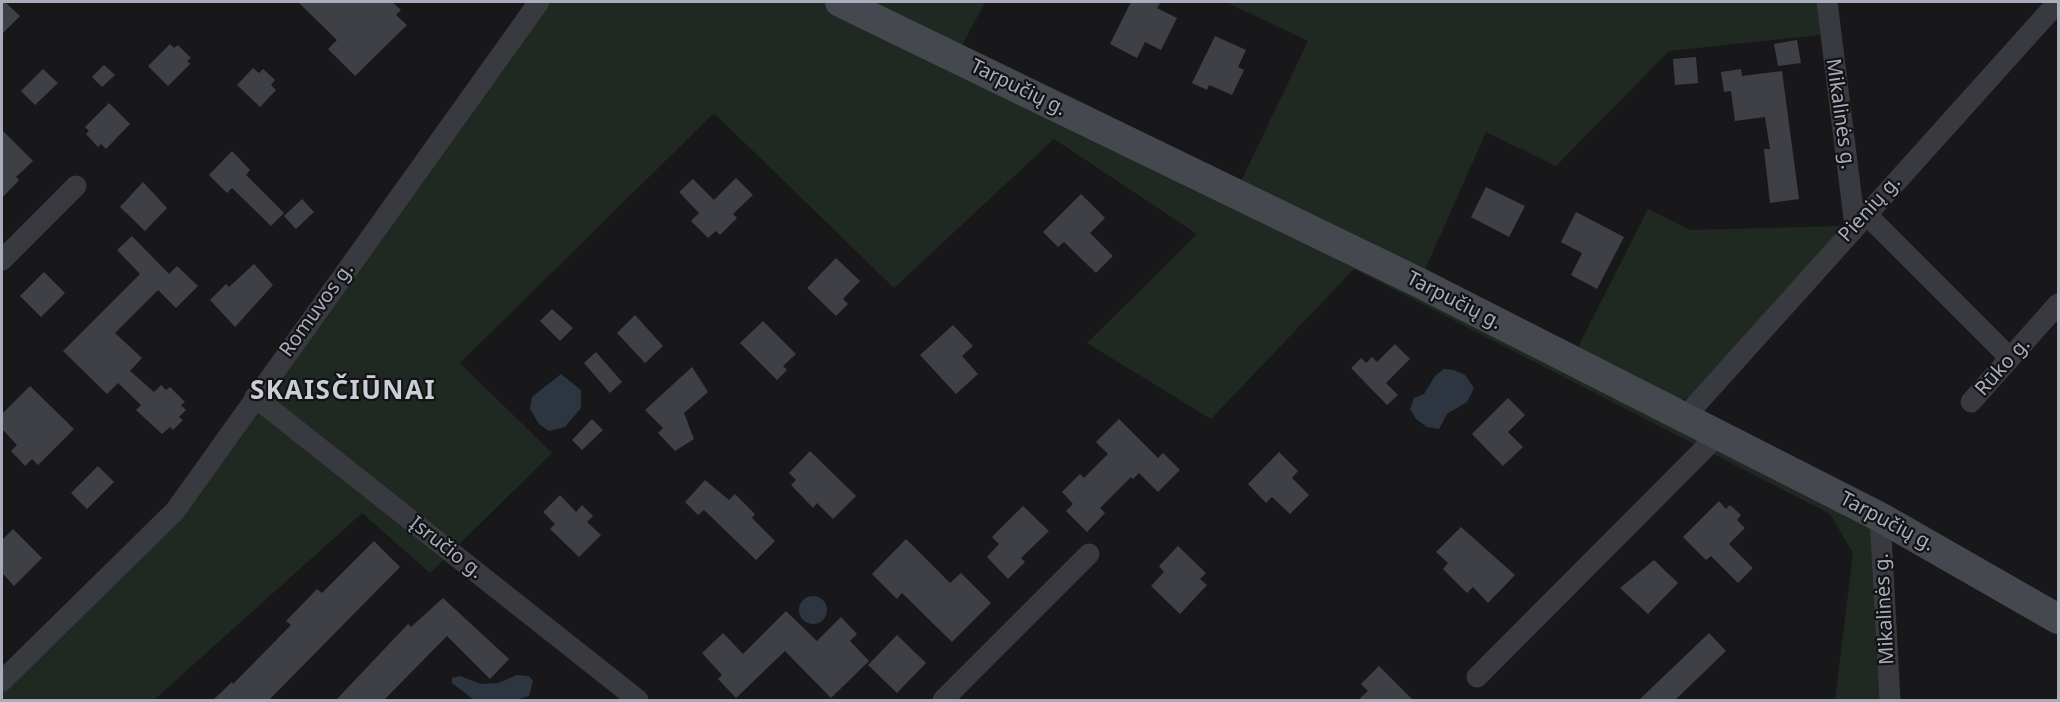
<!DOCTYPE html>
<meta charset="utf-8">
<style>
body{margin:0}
#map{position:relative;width:2060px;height:702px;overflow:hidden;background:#18181a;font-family:"Noto Sans",sans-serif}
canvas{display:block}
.frame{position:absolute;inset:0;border:3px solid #a9adbb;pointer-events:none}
</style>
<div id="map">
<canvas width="2060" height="702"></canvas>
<div class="frame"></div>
</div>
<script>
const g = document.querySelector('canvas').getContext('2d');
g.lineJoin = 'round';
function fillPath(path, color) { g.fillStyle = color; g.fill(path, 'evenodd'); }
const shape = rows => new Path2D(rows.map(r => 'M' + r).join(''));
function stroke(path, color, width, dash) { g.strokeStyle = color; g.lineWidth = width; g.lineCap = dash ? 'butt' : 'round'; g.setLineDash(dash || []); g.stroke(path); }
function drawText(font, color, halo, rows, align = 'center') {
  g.font = font + ' "Noto Sans",sans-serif'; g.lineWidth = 4.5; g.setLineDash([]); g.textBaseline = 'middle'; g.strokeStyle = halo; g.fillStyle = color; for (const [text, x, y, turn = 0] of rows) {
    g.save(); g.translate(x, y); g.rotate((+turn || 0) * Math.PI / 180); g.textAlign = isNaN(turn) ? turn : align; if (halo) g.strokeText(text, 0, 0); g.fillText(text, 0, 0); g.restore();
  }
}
fillPath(shape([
 [539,2,985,2,956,57,1236,192,1308,41,1226,2,1827,2,1829,34,1669,51,1556,166,1486,132,1423,274,1880,517,1890,700,1835,700,1853,553,1830,514,1354,269,1211,419,1087,343,1197,234,1054,139,894,288,714,113,460,363,552,453,430,573,362,513,154,700,2,700,2,681,175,511],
 [1648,209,1691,230,1842,226,1697,395,1677,401,1577,349]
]), '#1f2922');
fillPath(shape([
 [1444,369,1454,370,1465,375,1474,388,1467,402,1447,414,1439,429,1427,427,1416,419,1410,409,1414,398,1424,394,1435,376],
 [561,374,581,390,581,408,565,427,549,431,539,424,530,409,532,397],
 '799 610a14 14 0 1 1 28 0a14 14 0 1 1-28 0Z',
 [517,675,529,676,533,681,529,696,516,700,474,700,452,683,452,678,460,676,481,684,498,683]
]), '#2d3540');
fillPath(shape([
 [2,2,5,2,20,16,2,34],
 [298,2,392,2,401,10,396,15,407,25,355,76,328,49,337,40],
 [1131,2,1161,2,1157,8,1177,18,1161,50,1145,42,1137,58,1110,44],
 [1215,36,1246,50,1238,67,1244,70,1232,95,1209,85,1207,90,1192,83],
 [1797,40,1801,63,1778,66,1774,44],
 [170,44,174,48,178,45,191,58,187,61,190,64,168,86,148,66],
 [1696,57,1698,83,1675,85,1673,59],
 [104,65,115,75,102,87,92,77],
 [253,68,259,73,263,69,275,80,271,85,276,90,260,107,237,85],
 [43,69,58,83,35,105,21,91],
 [1741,69,1742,76,1782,71,1799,199,1770,203,1764,149,1770,149,1765,117,1735,121,1731,91,1724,92,1721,72],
 [109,103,130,124,106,149,101,144,98,147,86,134,89,131,85,127],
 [2,130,33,161,16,177,19,180,2,198],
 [232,151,250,170,246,175,284,213,271,226,232,188,227,193,209,175],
 [736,178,753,195,733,214,737,218,720,235,716,231,708,238,691,221,699,213,679,192,693,179,714,200],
 [143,182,167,208,145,231,120,207],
 [1486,187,1525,206,1509,237,1471,217],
 [1081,194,1105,218,1090,233,1113,256,1096,273,1064,242,1058,247,1043,232],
 [302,199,314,212,296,229,284,216],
 [1576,212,1624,237,1597,289,1571,275,1582,253,1561,242],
 [132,236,169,274,177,266,198,286,176,308,158,290,115,333,142,358,130,371,154,392,161,385,166,390,170,387,185,402,181,405,186,410,179,417,183,420,173,430,170,427,162,434,136,410,141,405,118,383,107,394,63,351,140,274,117,250],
 [836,258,860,281,843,299,848,304,836,316,807,288],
 [254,264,273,285,235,327,210,300,226,284,229,287],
 [44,272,65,293,41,317,20,296],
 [552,309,573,328,560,341,540,321],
 [635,315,663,346,645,363,617,333],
 [763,321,796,354,783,366,787,370,777,380,740,343],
 [953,325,973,346,962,356,978,374,956,394,920,355],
 [1395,344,1410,359,1386,383,1398,395,1387,405,1351,368,1361,358,1366,363,1372,357,1377,362],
 [596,352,622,382,610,393,584,363],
 [692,367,708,392,684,413,694,439,675,451,658,433,663,428,645,410],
 [30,386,74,429,38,465,32,459,25,466,11,451,17,445,2,429,2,414],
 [1508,398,1525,415,1508,432,1523,447,1503,466,1472,434],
 [592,419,603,430,582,450,572,440],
 [1119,419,1158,458,1163,453,1180,470,1158,492,1139,473,1133,479,1131,477,1100,508,1105,513,1087,532,1066,511,1073,504,1062,492,1080,474,1084,478,1108,454,1096,442],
 [810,451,856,496,833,519,817,503,813,508,791,485,796,480,789,473],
 [1279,452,1298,471,1292,478,1309,495,1290,514,1272,497,1266,503,1248,484],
 [98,466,114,482,87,509,71,493],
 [705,480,729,500,735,494,755,514,752,518,775,541,756,560,704,510,698,515,685,502],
 [560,495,576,512,582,505,593,516,587,522,601,535,579,557,550,529,555,524,543,512],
 [1719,501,1726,509,1730,505,1741,515,1737,520,1745,528,1729,544,1753,568,1738,583,1711,556,1706,560,1683,537],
 [1023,506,1049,531,1021,558,1025,562,1008,579,987,557,999,544,992,537],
 [1461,527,1515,575,1488,603,1473,587,1467,593,1443,569,1448,563,1436,552],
 [13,529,42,558,14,586,2,573,2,540],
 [906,539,950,583,961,573,991,603,952,642,902,593,897,599,872,574],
 [374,541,400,567,269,700,213,700,232,682,233,684,291,625,286,621,317,589,322,593],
 [1178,546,1206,573,1200,579,1207,585,1180,614,1151,586,1164,572,1159,566],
 [1654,560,1678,583,1648,614,1620,588],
 [443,598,509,659,490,679,447,636,384,700,336,700,408,624,411,627],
 [786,611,817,641,841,617,857,634,850,641,869,661,831,698,785,651,736,698,718,679,722,675,702,653,723,633,743,654],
 [1709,633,1726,651,1675,700,1639,700],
 [897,635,926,663,897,693,868,665],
 [1379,666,1413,700,1358,700,1368,691,1361,684]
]), '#3f4045');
stroke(shape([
 [1827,2,1855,226],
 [1866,214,2010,358],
 [2,260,76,186],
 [255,397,638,700],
 [1971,402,2058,304],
 [1684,418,2058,2],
 [1880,517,1890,700],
 [1477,677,1718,435],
 [2,681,175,511,539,2],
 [943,700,1089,554]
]), '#393940', 21);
stroke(shape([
 [840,2,1420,283,1880,517,2058,619]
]), '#464850', 30);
drawText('20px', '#a9adbb', '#131315', [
 ["Tarpučių g.",1018,88,26],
 ["Mikalinės g.",1840,114,82],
 ["Pienių g.",1870,209,-48],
 ["Tarpučių g.",1454,301,27],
 ["Romuvos g.",317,310,-54],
 ["Rūko g.",2003,367,-48],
 ["Tarpučių g.",1887,522,28],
 ["Įsručio g.",446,548,38],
 ["Mikalinės g.",1885,609,-93]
]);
g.letterSpacing = '1.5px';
drawText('bold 26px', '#cbcdd7', '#131315', [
 ["SKAISČIŪNAI",343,392]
]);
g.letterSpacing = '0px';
</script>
